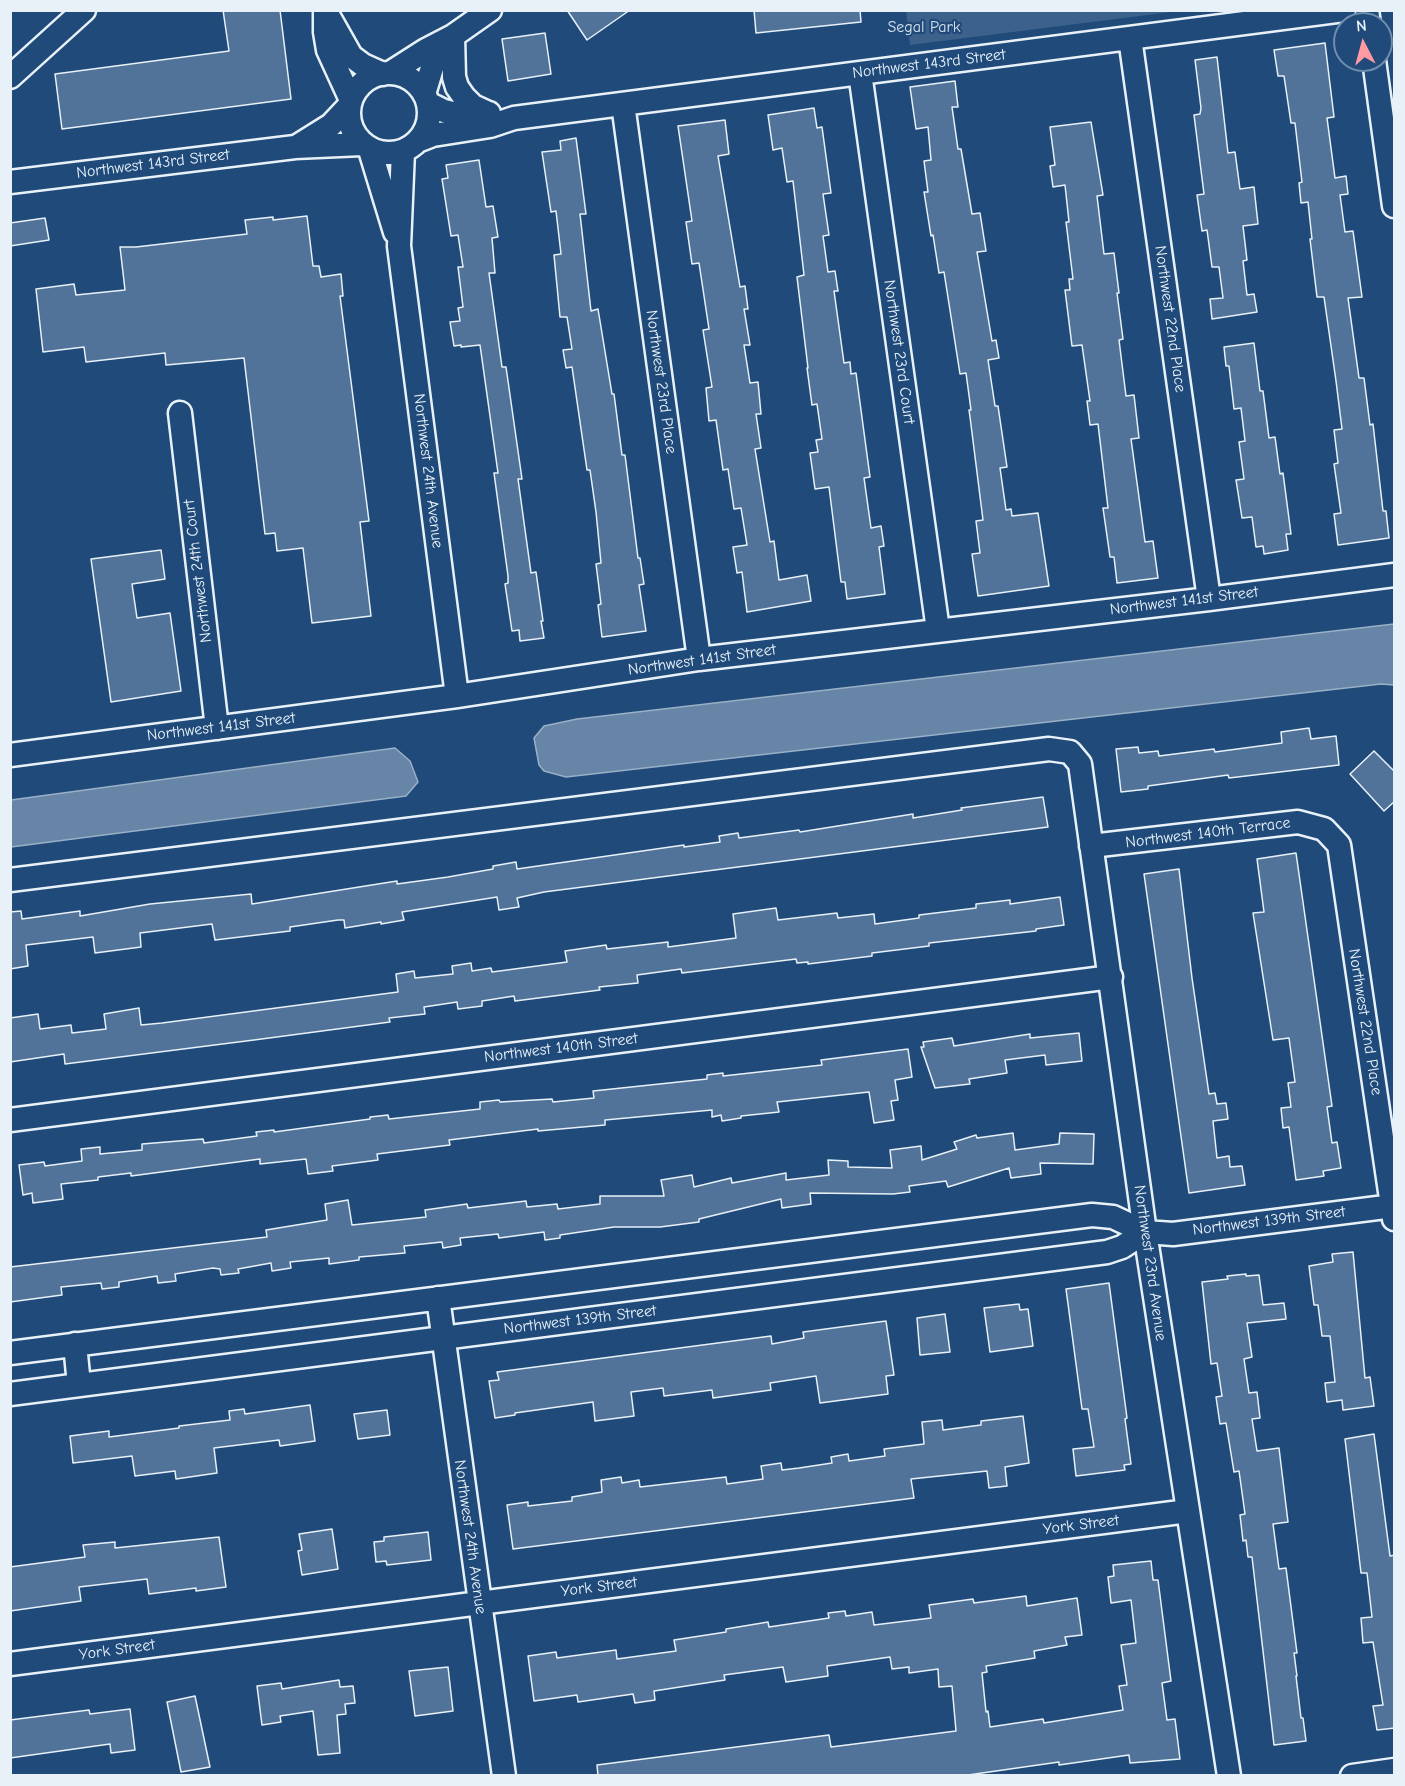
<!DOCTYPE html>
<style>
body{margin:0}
#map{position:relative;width:1405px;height:1786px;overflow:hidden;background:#1f4a7a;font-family:"Comic Neue",sans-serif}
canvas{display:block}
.frame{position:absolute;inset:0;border:12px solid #e8f1f8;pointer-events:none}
.north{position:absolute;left:1333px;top:12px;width:60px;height:60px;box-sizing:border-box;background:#1f4a7a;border:2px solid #6f8dac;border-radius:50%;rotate:354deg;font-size:16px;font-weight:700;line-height:24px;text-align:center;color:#e8f1f8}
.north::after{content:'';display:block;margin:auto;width:21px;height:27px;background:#ff9aa2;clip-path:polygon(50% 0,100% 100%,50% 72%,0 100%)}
</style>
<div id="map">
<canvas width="1405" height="1786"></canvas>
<div class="frame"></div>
<div class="north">N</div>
</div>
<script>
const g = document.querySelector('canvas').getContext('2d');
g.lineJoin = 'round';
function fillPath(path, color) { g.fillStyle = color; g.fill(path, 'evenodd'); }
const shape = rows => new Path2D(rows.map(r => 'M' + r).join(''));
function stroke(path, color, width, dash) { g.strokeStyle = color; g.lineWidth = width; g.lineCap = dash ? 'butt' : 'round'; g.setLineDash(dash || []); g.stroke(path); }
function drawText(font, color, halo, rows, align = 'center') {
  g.font = font + ' "Comic Neue",sans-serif'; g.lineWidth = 4.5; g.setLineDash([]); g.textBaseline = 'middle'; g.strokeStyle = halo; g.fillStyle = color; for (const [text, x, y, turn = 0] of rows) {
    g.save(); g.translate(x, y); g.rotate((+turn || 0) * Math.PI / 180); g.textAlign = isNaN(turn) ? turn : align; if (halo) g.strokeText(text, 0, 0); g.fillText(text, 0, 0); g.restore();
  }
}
fillPath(shape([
 [906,10,1179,10,1179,11,910,45]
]), '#3c628c');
const water = shape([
 [1394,624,1394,685,1381,684,566,777,544,771,539,765,534,738,544,726,577,719,1394,624],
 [395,748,410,761,418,782,406,796,11,847,11,800,395,748]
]);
fillPath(water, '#6685a7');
stroke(water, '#9ab0c7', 1.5);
const building = shape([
 [223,10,280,10,291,99,62,129,55,74,229,51,223,10],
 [567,10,630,10,587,40,567,10],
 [754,10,860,10,861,22,756,33,754,10],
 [545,33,551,74,508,81,502,39,545,33],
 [1325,43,1334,117,1327,118,1335,178,1346,176,1348,194,1340,195,1345,232,1353,231,1362,297,1348,298,1359,378,1364,378,1370,425,1373,424,1383,511,1386,511,1389,538,1338,545,1334,514,1341,513,1334,464,1338,463,1334,430,1342,429,1336,381,1324,297,1317,297,1310,239,1312,239,1308,202,1301,203,1299,183,1302,182,1295,123,1291,123,1284,76,1278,76,1274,50,1325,43],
 [1217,57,1228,153,1235,152,1240,189,1254,187,1258,224,1243,226,1247,260,1243,261,1247,295,1254,294,1257,312,1212,319,1210,299,1223,298,1219,267,1212,267,1207,230,1202,231,1197,195,1204,194,1194,115,1200,114,1201,108,1195,60,1217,57],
 [955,81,958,107,952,107,958,149,961,149,972,214,980,213,986,251,977,252,992,341,996,340,999,358,988,360,995,406,998,406,1007,467,1000,468,1006,510,1011,509,1012,516,1038,513,1049,586,978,596,972,554,980,553,976,521,983,520,970,417,969,410,971,410,966,373,960,374,944,272,939,273,933,235,931,236,924,192,928,192,924,161,931,160,928,127,916,129,910,87,955,81],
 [814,108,817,128,822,127,831,193,823,194,829,235,823,236,828,272,835,271,838,291,834,291,844,363,850,362,851,374,856,373,870,477,864,478,871,528,881,526,884,546,879,547,885,594,847,599,845,582,841,582,829,487,815,489,810,453,818,452,816,440,822,439,817,404,812,405,807,368,808,368,797,277,804,275,793,181,787,182,782,148,773,150,768,115,814,108],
 [725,120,729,154,718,156,740,287,745,286,748,309,744,309,750,345,744,345,750,383,758,382,761,414,756,414,761,448,755,449,770,542,774,541,779,580,807,575,811,601,747,612,742,572,737,573,733,547,747,545,741,508,734,509,728,469,723,470,716,420,709,421,706,388,712,387,703,330,709,329,699,263,692,264,686,222,692,221,678,126,725,120],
 [1091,122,1103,195,1097,196,1104,254,1114,253,1119,293,1117,293,1123,339,1119,340,1126,396,1134,395,1139,438,1131,439,1138,490,1145,542,1153,541,1158,578,1117,583,1114,557,1110,557,1103,508,1108,508,1098,424,1090,425,1087,401,1090,401,1082,345,1072,346,1065,290,1070,290,1069,279,1073,279,1066,222,1069,222,1065,185,1053,187,1050,166,1055,165,1050,127,1091,122],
 [576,138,586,214,580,214,591,311,598,309,612,394,614,394,622,455,625,455,638,558,640,558,644,584,639,585,646,631,602,637,598,605,601,604,596,564,601,563,596,512,590,470,587,470,572,367,566,368,563,350,572,349,567,317,560,317,554,255,561,254,556,211,551,212,542,152,561,150,560,141,576,138],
 [479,160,486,207,493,206,498,237,492,238,495,273,489,273,502,367,506,367,522,479,518,479,531,573,536,572,543,621,541,621,544,638,520,641,519,630,512,631,505,584,508,583,508,576,494,473,498,473,480,345,461,347,461,345,454,346,450,322,460,321,458,308,463,307,458,267,463,267,458,235,451,236,442,179,448,178,446,165,479,160],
 [307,216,313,266,319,266,321,277,341,274,343,296,340,296,369,521,360,522,371,616,312,623,303,548,277,551,275,533,265,534,244,358,166,365,165,353,86,362,84,347,43,352,36,289,74,284,76,295,125,290,120,247,136,247,247,234,245,220,273,217,273,220,307,216],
 [45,218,49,240,10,246,10,223,45,218],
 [1254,343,1260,391,1263,391,1269,438,1275,437,1280,474,1283,473,1291,534,1286,534,1288,550,1264,554,1263,546,1256,547,1252,517,1242,518,1236,480,1244,479,1239,442,1245,441,1241,408,1234,409,1229,366,1226,366,1224,347,1254,343],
 [161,550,165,579,132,584,137,618,170,613,181,691,111,702,91,559,161,550],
 [1309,728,1311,739,1336,736,1339,765,1229,778,1228,775,1148,786,1148,789,1121,792,1116,749,1138,747,1139,753,1158,751,1159,756,1214,749,1215,752,1282,743,1281,732,1309,728],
 [1374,751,1395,772,1395,801,1384,811,1350,774,1374,751],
 [1043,797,1048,827,544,892,517,898,519,907,499,910,497,897,402,912,404,920,381,924,381,922,345,928,344,920,338,920,290,927,290,931,215,940,212,924,140,933,141,947,95,953,93,937,26,945,28,966,10,969,10,912,21,911,22,919,80,911,80,916,150,904,251,894,252,904,397,881,397,884,448,877,493,869,493,866,516,862,517,869,684,845,684,847,720,842,719,836,738,833,739,838,799,830,800,832,913,814,913,818,962,810,961,808,1043,797],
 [1296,853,1332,1106,1327,1107,1332,1143,1337,1142,1341,1168,1323,1171,1324,1176,1296,1180,1289,1127,1283,1128,1281,1108,1291,1107,1288,1083,1295,1082,1289,1038,1273,1040,1253,913,1264,912,1257,859,1296,853],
 [1179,869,1192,978,1209,1094,1215,1093,1217,1104,1226,1103,1228,1119,1213,1121,1217,1158,1229,1156,1230,1167,1242,1166,1245,1185,1189,1193,1144,874,1179,869],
 [1060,897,1064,925,1036,929,1036,931,929,943,929,946,872,953,872,956,808,964,808,962,797,963,796,959,682,973,681,969,637,975,638,983,599,987,600,990,515,1001,514,996,482,1001,482,1006,458,1009,457,1002,424,1007,425,1014,389,1018,390,1022,254,1040,65,1064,64,1054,10,1062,10,1018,38,1014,40,1029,71,1025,72,1033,106,1029,104,1014,139,1008,141,1025,162,1023,398,992,396,974,414,971,415,978,453,974,452,966,471,963,472,971,491,968,492,972,567,962,565,951,606,945,607,949,668,942,668,947,736,938,733,914,776,908,778,920,837,913,838,918,874,914,875,924,919,918,919,915,976,908,976,904,1010,900,1010,904,1060,897],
 [1079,1033,1082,1061,1046,1065,1045,1055,1005,1060,1007,1073,969,1079,970,1084,935,1088,921,1047,924,1047,923,1042,952,1038,954,1046,1030,1034,1030,1038,1079,1033],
 [908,1049,912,1077,895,1080,898,1100,891,1101,894,1120,874,1123,869,1092,777,1102,779,1112,741,1116,741,1118,722,1121,721,1115,712,1117,712,1110,605,1120,605,1125,538,1131,538,1129,449,1140,450,1145,377,1154,378,1160,332,1166,333,1171,308,1174,306,1159,260,1164,260,1159,131,1176,131,1173,98,1177,98,1180,61,1184,63,1199,33,1203,32,1193,23,1195,19,1165,44,1162,45,1166,82,1161,81,1149,100,1147,100,1154,142,1150,142,1144,203,1139,204,1143,257,1136,256,1132,274,1130,274,1132,370,1119,370,1117,388,1115,389,1119,480,1109,480,1102,499,1100,500,1102,552,1099,553,1102,594,1098,593,1091,707,1079,707,1075,723,1073,723,1076,822,1065,821,1060,908,1049],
 [1013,1133,1015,1150,1059,1144,1060,1133,1094,1134,1093,1164,1040,1163,1041,1174,1011,1178,1009,1168,948,1187,946,1181,909,1186,910,1192,893,1194,810,1193,811,1204,782,1208,781,1199,699,1219,699,1222,660,1227,614,1227,560,1235,560,1238,545,1240,544,1232,499,1238,498,1234,460,1238,461,1245,443,1248,442,1242,404,1246,405,1253,359,1257,359,1260,329,1264,329,1258,290,1262,291,1268,272,1271,271,1263,238,1269,239,1273,221,1275,220,1269,213,1268,175,1274,176,1281,158,1283,157,1276,119,1282,119,1287,102,1289,101,1283,61,1287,62,1295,10,1302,10,1267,267,1237,266,1230,327,1220,325,1204,348,1200,352,1225,426,1217,425,1210,467,1204,468,1208,526,1201,527,1207,557,1204,558,1209,600,1204,600,1196,664,1196,661,1180,692,1175,694,1187,731,1178,732,1183,786,1173,786,1180,829,1175,828,1160,848,1161,848,1167,892,1168,890,1150,921,1146,922,1160,957,1149,954,1142,976,1135,977,1138,1013,1133],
 [1353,1252,1365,1378,1370,1377,1374,1406,1343,1410,1342,1400,1327,1402,1325,1383,1335,1382,1330,1336,1322,1336,1318,1305,1314,1305,1309,1266,1333,1262,1332,1254,1353,1252],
 [1246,1274,1246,1276,1259,1275,1263,1305,1284,1303,1286,1319,1247,1323,1252,1357,1244,1359,1249,1393,1257,1392,1260,1418,1252,1419,1257,1451,1279,1448,1288,1522,1273,1524,1279,1569,1286,1568,1297,1653,1294,1653,1297,1676,1296,1676,1301,1718,1303,1718,1306,1741,1274,1745,1252,1557,1248,1557,1246,1540,1243,1541,1240,1515,1245,1514,1239,1471,1234,1472,1226,1423,1220,1424,1216,1397,1222,1396,1217,1363,1211,1364,1202,1282,1228,1279,1227,1276,1246,1274],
 [1109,1283,1127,1418,1125,1419,1131,1464,1124,1465,1125,1470,1076,1476,1073,1449,1094,1447,1088,1409,1082,1409,1066,1289,1109,1283],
 [1019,1304,1020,1310,1028,1309,1033,1346,990,1352,984,1308,1019,1304],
 [945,1314,950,1352,920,1355,917,1318,945,1314],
 [886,1321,894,1375,886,1376,888,1394,820,1403,816,1376,770,1383,771,1390,713,1398,712,1390,664,1396,663,1388,631,1392,634,1416,595,1421,593,1402,515,1413,515,1415,495,1418,489,1381,499,1380,497,1372,771,1336,772,1344,804,1338,803,1332,886,1321],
 [310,1405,315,1441,280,1446,279,1440,214,1448,217,1473,176,1479,175,1471,135,1476,132,1456,73,1463,70,1436,109,1431,109,1437,179,1428,179,1426,230,1420,229,1411,244,1409,245,1414,310,1405],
 [387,1410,390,1435,358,1439,354,1414,387,1410],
 [1023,1416,1029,1463,1005,1467,1007,1486,989,1488,987,1471,911,1479,914,1498,513,1549,507,1505,528,1502,528,1506,572,1501,572,1497,602,1492,601,1480,621,1477,622,1483,639,1480,640,1487,726,1477,727,1484,763,1479,761,1466,781,1463,782,1470,799,1468,832,1463,831,1457,848,1454,849,1461,885,1456,884,1449,924,1444,922,1422,942,1420,943,1430,981,1425,981,1421,1023,1416],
 [1374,1434,1390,1556,1395,1555,1395,1728,1377,1730,1373,1706,1383,1705,1373,1642,1363,1643,1361,1618,1372,1617,1367,1573,1361,1573,1345,1439,1374,1434],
 [332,1529,338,1569,302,1575,298,1551,302,1550,299,1534,332,1529],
 [428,1532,431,1560,387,1565,386,1561,376,1562,374,1542,384,1541,384,1537,428,1532],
 [219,1537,226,1587,196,1591,196,1588,149,1594,147,1579,79,1587,81,1601,10,1611,10,1567,85,1557,83,1545,115,1542,115,1548,219,1537],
 [1151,1561,1153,1580,1158,1580,1171,1681,1162,1683,1167,1720,1175,1719,1180,1759,1130,1763,1129,1755,1059,1765,1059,1762,961,1776,598,1776,597,1765,829,1735,831,1747,956,1731,952,1686,939,1687,938,1669,909,1673,909,1667,892,1669,890,1657,827,1666,828,1676,786,1682,783,1667,724,1675,725,1680,654,1691,655,1700,635,1703,633,1694,578,1702,577,1695,534,1701,528,1656,556,1652,557,1658,616,1650,617,1659,676,1651,674,1640,726,1632,726,1629,768,1622,769,1627,829,1618,828,1613,845,1611,846,1616,872,1612,874,1625,931,1618,929,1605,973,1599,974,1603,1026,1596,1027,1606,1077,1598,1082,1635,1065,1637,1067,1645,1034,1651,1035,1658,986,1666,987,1672,982,1673,986,1712,988,1711,990,1727,1043,1719,1044,1723,1123,1710,1119,1686,1127,1685,1121,1645,1136,1643,1131,1600,1111,1603,1108,1577,1114,1576,1113,1565,1151,1561],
 [448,1667,453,1711,415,1716,409,1671,448,1667],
 [339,1680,340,1687,353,1686,355,1703,345,1704,346,1714,337,1715,340,1753,318,1755,313,1711,280,1716,281,1722,262,1725,257,1686,281,1683,282,1689,339,1680],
 [195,1696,210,1767,181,1772,167,1702,195,1696],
 [130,1709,135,1750,111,1753,110,1744,10,1758,10,1720,89,1710,90,1714,130,1709]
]);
fillPath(building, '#517399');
stroke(building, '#e8f1f8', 1.5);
const street = shape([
 [325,10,325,32,328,50,350,98],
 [1367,10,1369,24],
 [329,17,351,56,363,65,383,74],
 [453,36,454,77,457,87,464,97,473,106,486,112],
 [1130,38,1209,599],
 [1374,60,1394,206],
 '349 113a40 40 0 1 1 80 0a40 40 0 1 1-80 0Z',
 [390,73,426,50,453,36,490,10],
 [860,73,938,630],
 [10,77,84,10],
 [424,94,434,61,450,39],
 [428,103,444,111,457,114,489,113],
 [623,104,699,659],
 [420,140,433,135,490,126,514,118,1344,10],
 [299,145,331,125,347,108],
 [370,150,395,232],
 [403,151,399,246,457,696],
 [10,182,295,147,362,144],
 [180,413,217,728],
 [10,755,457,696,699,659,1209,599,1394,575],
 [1091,846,1298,822,1324,829,1339,845,1394,1219],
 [10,880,1049,749,1070,752,1080,764,1145,1232,1229,1776],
 [10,1120,1111,977],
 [438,1298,504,1776],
 [75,1344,79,1385],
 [10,1353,1092,1215,1113,1217,1145,1232,1173,1234,1393,1206],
 [10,1394,1107,1252,1122,1247,1145,1232],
 [10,1664,1188,1511],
 [1352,1776,1394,1770]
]);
stroke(street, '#e8f1f8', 27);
stroke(street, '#1f4a7a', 22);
drawText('16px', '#d7e3ed', '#1f4a7a', [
 ["Segal Park",924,27]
]);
drawText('16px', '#e8f1f8', '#1f4a7a', [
 ["Northwest 143rd Street",929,64,-7],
 ["Northwest 143rd Street",153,164,-7],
 ["Northwest 22nd Place",1170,319,82],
 ["Northwest 23rd Court",899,352,82],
 ["Northwest 23rd Place",661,382,82],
 ["Northwest 24th Avenue",428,471,83],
 ["Northwest 24th Court",198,571,-97],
 ["Northwest 141st Street",1184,601,-7],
 ["Northwest 141st Street",702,660,-8],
 ["Northwest 141st Street",221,727,-7],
 ["Northwest 140th Terrace",1208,833,-7],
 ["Northwest 22nd Place",1365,1022,81],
 ["Northwest 140th Street",561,1048,-7],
 ["Northwest 139th Street",1269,1221,-7],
 ["Northwest 23rd Avenue",1150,1263,82],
 ["Northwest 139th Street",580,1320,-7],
 ["York Street",1081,1525,-7],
 ["Northwest 24th Avenue",470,1537,82],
 ["York Street",599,1587,-7],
 ["York Street",117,1650,-8]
]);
</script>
